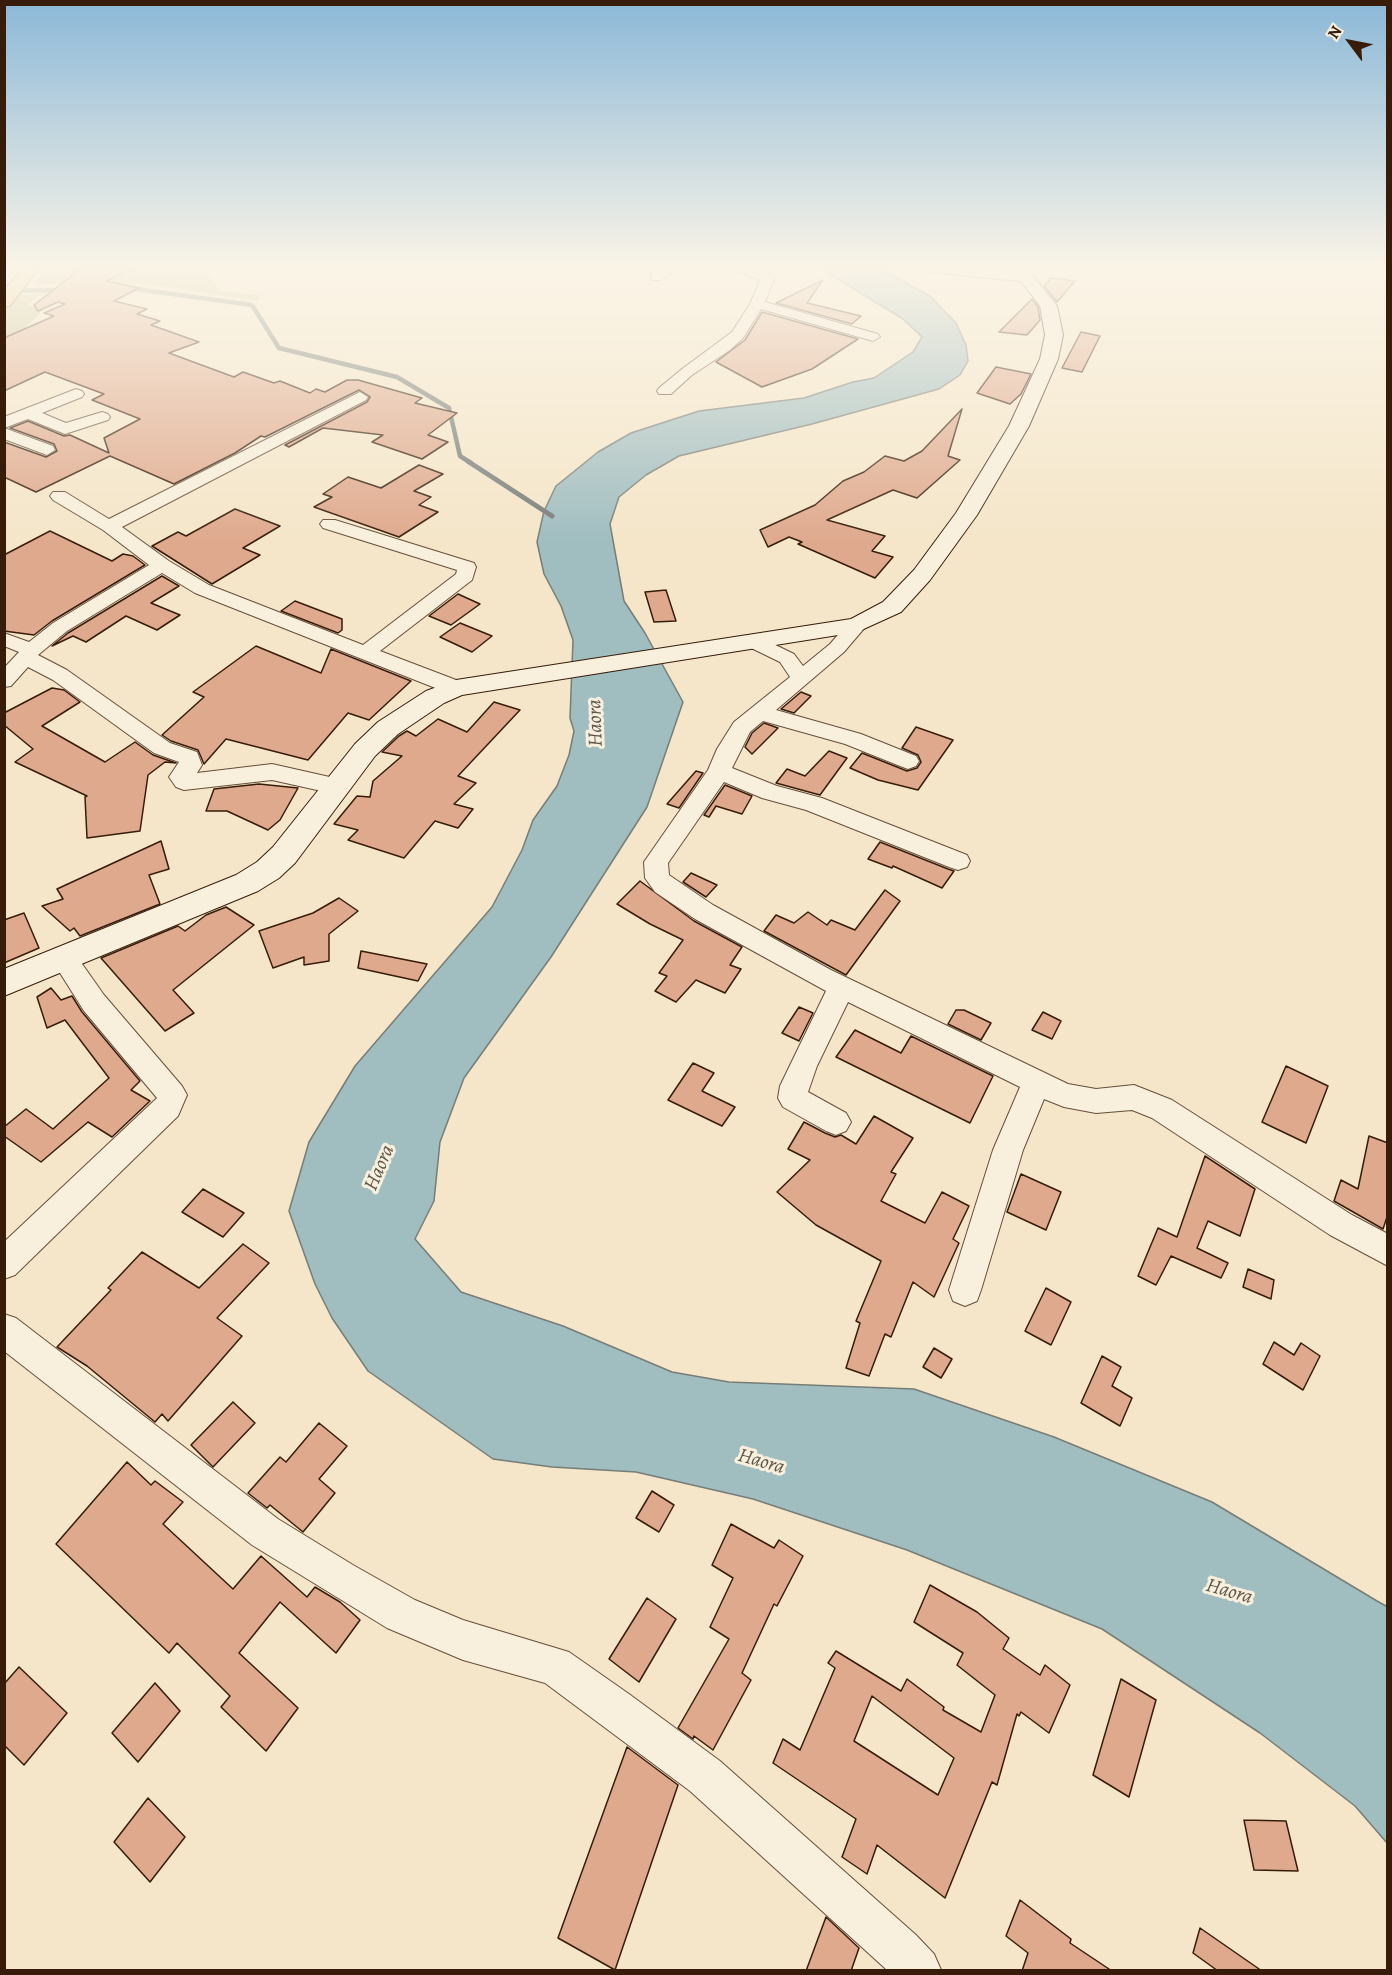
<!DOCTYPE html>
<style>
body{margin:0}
#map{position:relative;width:1392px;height:1975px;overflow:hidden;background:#f5e6c9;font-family:Alegreya,serif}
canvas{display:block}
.frame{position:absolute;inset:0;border:6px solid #371c0a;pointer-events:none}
.north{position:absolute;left:1320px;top:12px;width:60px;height:60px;-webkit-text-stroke:4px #f8efdc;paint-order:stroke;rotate:302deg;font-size:16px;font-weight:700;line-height:24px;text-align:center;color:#371c0a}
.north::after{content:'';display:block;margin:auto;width:21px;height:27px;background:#371c0a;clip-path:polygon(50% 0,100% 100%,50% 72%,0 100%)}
</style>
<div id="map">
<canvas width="1392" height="1975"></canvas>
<div class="frame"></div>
<div class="north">N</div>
</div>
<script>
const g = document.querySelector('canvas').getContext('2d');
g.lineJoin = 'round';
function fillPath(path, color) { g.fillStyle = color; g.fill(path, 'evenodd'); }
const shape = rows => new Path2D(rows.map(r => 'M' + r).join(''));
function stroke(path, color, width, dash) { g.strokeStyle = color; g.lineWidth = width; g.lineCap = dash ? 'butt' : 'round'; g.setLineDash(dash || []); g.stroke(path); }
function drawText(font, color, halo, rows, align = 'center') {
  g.font = font + ' Alegreya,serif'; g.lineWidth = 6; g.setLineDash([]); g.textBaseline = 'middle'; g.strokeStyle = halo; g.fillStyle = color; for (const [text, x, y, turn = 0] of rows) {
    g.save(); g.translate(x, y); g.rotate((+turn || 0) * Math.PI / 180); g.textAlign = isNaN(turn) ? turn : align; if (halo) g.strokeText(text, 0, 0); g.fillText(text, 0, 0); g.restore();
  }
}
fillPath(shape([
 [47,267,193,267,203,268,220,291,258,295,260,301,144,284,33,284],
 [42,293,28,305,43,310,22,331,5,342,5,308,16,295]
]), '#c2c392');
const water = shape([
 [818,267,877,267,930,296,956,323,966,345,968,361,960,375,939,389,812,424,679,456,646,475,619,497,610,524,624,601,645,633,683,702,647,807,551,957,464,1078,440,1142,434,1201,415,1239,461,1292,563,1326,672,1372,729,1382,914,1389,1054,1437,1212,1502,1377,1601,1388,1607,1387,1843,1355,1806,1260,1733,1102,1629,907,1550,753,1499,636,1472,552,1467,493,1459,368,1371,332,1318,315,1284,289,1211,309,1142,355,1066,492,907,522,850,533,820,557,786,569,755,574,731,570,718,573,640,561,606,544,574,537,542,544,511,556,486,598,452,631,433,699,411,804,398,853,382,874,378,913,352,922,337,903,319,818,267]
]);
fillPath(water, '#a0bdc0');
stroke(water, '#767d77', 1.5);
stroke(shape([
 [129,288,252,305,279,348,397,377,449,408,460,456,471,463],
 [12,291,63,290]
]), '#767d77', 4.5);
stroke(shape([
 [469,462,552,516]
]), '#767d77', 5);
const building = shape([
 [83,267,137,267,106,281,139,288,114,301,147,309,137,314,160,321,151,325,199,342,169,353,234,377,243,372,274,383,280,381,310,393,316,389,325,392,347,380,358,380,422,398,415,403,457,413,428,435,448,442,422,459,372,442,383,435,323,428,289,447,285,445,367,402,370,397,359,390,265,437,261,436,235,453,174,484,110,456,36,492,4,477,4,442,46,457,57,451,54,444,10,428,28,421,64,436,70,435,109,453,104,438,140,419,92,400,104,394,45,372,4,391,4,338,54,316,44,313,65,304,58,302,38,311,34,305,83,267],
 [1051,278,1075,281,1057,302,1044,286,1051,278],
 [823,280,807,303,861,316,852,324,776,303,823,280],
 [1032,299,1038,307,1040,320,1027,335,999,332,1032,299],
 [762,312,858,339,812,369,762,387,716,362,745,340,762,312],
 [1081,332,1100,336,1082,372,1062,368,1081,332],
 [996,367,1031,374,1021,394,1010,404,977,393,996,367],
 [962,409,948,456,960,460,917,498,893,490,827,520,885,536,872,551,893,557,875,578,798,544,802,542,789,537,768,547,760,530,815,505,843,481,864,472,885,456,904,461,922,451,962,409],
 [419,465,443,474,414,491,431,497,419,505,438,512,399,537,314,507,332,497,323,494,348,477,381,488,419,465],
 [235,509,280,526,243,548,260,555,212,584,152,546,178,532,186,536,235,509],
 [50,531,112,561,123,554,133,556,145,565,52,621,34,635,4,631,4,555,50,531],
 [162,576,179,586,151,603,180,615,157,630,126,616,86,642,73,636,52,646,68,633,162,576],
 [666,590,676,621,654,622,645,592,666,590],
 [458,594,480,604,451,625,429,616,458,594],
 [295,601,342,619,342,630,338,633,281,611,295,601],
 [460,623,492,636,472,652,440,637,460,623],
 [256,646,321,673,331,649,411,681,369,720,348,713,308,760,226,739,204,764,198,750,171,741,162,735,204,697,193,692,256,646],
 [52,688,64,690,80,702,42,726,105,762,135,742,153,755,176,763,165,762,148,775,140,831,87,838,85,797,87,796,15,762,33,749,4,725,4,713,52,688],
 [801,692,811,696,794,713,781,709,801,692],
 [494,702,520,710,458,776,476,783,454,804,473,809,458,828,435,821,404,858,348,840,358,830,334,824,357,796,370,797,373,781,402,756,382,752,399,736,407,731,416,736,438,719,467,732,494,702],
 [764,723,778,728,752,754,745,747,752,733,764,723],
 [916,727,953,740,918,790,878,780,850,768,862,753,907,771,917,768,921,762,918,755,902,748,916,727],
 [829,751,847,758,820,795,776,783,787,769,805,776,829,751],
 [696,771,703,773,679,808,667,804,696,771],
 [259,784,298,788,280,820,268,830,227,811,206,811,214,789,259,784],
 [725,785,752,796,742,814,716,806,709,817,704,815,725,785],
 [161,841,169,869,149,875,160,904,80,936,74,928,70,931,42,906,63,899,57,889,161,841],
 [880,842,948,869,954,871,942,888,893,866,892,868,868,859,880,842],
 [691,873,717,885,706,897,683,882,691,873],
 [640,881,694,921,742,947,730,965,741,969,725,993,696,980,676,1002,655,991,667,976,659,973,683,940,650,924,617,904,640,881],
 [885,890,900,901,846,975,764,931,776,915,794,923,808,912,827,925,831,920,855,930,885,890],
 [339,898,358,911,329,934,329,961,304,965,304,957,273,968,259,931,313,913,339,898],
 [226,907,254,925,173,990,194,1013,165,1031,101,958,178,926,185,931,206,915,226,907],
 [24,913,39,948,4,963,4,920,24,913],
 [361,951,427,964,418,981,358,968,361,951],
 [51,988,61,1000,72,996,82,1012,140,1081,131,1090,150,1101,112,1137,88,1122,41,1162,4,1136,4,1127,26,1109,53,1129,109,1078,65,1020,47,1028,37,997,51,988],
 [799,1007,813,1013,799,1041,782,1033,799,1007],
 [956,1010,964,1010,991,1023,981,1040,948,1024,956,1010],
 [1043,1012,1061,1021,1052,1039,1032,1030,1043,1012],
 [855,1030,901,1053,911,1036,993,1076,970,1123,836,1057,855,1030],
 [693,1063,714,1073,702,1091,735,1107,722,1126,668,1100,693,1063],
 [1286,1066,1328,1086,1306,1143,1262,1122,1286,1066],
 [874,1116,913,1138,891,1172,896,1174,881,1201,925,1223,942,1192,969,1206,953,1239,959,1243,934,1297,913,1282,891,1337,885,1334,869,1376,846,1368,860,1323,856,1321,881,1261,816,1225,777,1192,810,1160,788,1149,804,1122,825,1133,835,1137,841,1135,856,1144,874,1116],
 [1369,1136,1388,1143,1388,1214,1383,1229,1334,1201,1341,1180,1358,1189,1369,1136],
 [1205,1156,1255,1189,1240,1236,1208,1221,1197,1248,1228,1263,1221,1278,1171,1256,1156,1285,1138,1276,1158,1228,1177,1237,1205,1156],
 [1021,1174,1061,1192,1046,1230,1007,1212,1021,1174],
 [203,1189,244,1213,223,1237,182,1212,203,1189],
 [243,1244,269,1263,217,1318,242,1336,168,1421,162,1414,155,1422,87,1366,57,1347,111,1290,108,1288,142,1252,199,1288,243,1244],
 [1248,1269,1274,1280,1271,1299,1243,1287,1248,1269],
 [1046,1288,1071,1302,1051,1345,1025,1331,1046,1288],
 [1274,1342,1294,1355,1301,1343,1320,1356,1303,1390,1263,1364,1274,1342],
 [934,1348,952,1359,941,1378,923,1367,934,1348],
 [1102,1356,1121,1367,1112,1386,1132,1398,1120,1426,1081,1403,1102,1356],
 [233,1402,255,1423,213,1467,191,1445,233,1402],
 [319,1423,347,1446,319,1479,335,1493,303,1532,270,1505,267,1508,248,1493,280,1457,286,1462,319,1423],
 [127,1462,151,1485,155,1481,183,1502,163,1524,233,1589,261,1556,307,1597,315,1587,340,1602,360,1620,336,1653,280,1602,239,1653,298,1708,266,1751,221,1707,230,1696,177,1643,169,1653,56,1544,127,1462],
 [652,1491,674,1505,659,1532,636,1518,652,1491],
 [731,1524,774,1548,779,1540,803,1556,777,1606,774,1604,742,1673,751,1680,713,1750,694,1736,693,1739,678,1728,729,1639,710,1627,733,1578,712,1565,731,1524],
 [930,1585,977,1612,1009,1638,1003,1649,1040,1675,1045,1665,1070,1685,1049,1733,1021,1712,1019,1716,1017,1714,997,1785,992,1782,945,1898,877,1845,867,1874,842,1857,856,1819,773,1763,783,1739,800,1750,835,1668,828,1663,836,1651,901,1691,907,1679,944,1707,943,1710,981,1732,995,1695,957,1665,963,1653,914,1622,930,1585],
 [872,1696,954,1758,938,1795,854,1741,872,1696],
 [647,1598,676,1619,639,1682,609,1659,647,1598],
 [19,1667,67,1713,24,1765,4,1745,4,1684,19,1667],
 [1121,1679,1156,1700,1129,1797,1093,1775,1121,1679],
 [155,1683,180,1711,138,1762,112,1733,155,1683],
 [627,1747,678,1785,615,1970,558,1938,627,1747],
 [148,1798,185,1837,150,1882,114,1842,148,1798],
 [1244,1820,1286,1821,1298,1871,1254,1870,1244,1820],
 [1020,1900,1071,1939,1070,1943,1112,1971,1022,1971,1028,1953,1006,1936,1020,1900],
 [826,1917,859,1948,851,1971,806,1971,826,1917],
 [1200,1928,1262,1971,1218,1971,1193,1953,1200,1928]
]);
fillPath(building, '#dfa98d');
stroke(building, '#371c0a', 1.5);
const street = shape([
 [665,267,681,267,661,280,651,280,651,274,665,267],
 [732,267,750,267,772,276,774,279,765,302,878,334,880,337,873,341,761,309,743,338,730,350,692,375,671,394,659,394,657,391,659,388,682,369,732,332,750,304,760,280,733,270,732,267],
 [914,267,956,267,1028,274,1035,278,1028,282,921,271,914,267],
 [76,389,82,391,84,394,82,397,42,413,66,423,102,412,108,414,110,417,108,420,65,434,28,419,4,428,4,417,76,389],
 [360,392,368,397,366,400,122,527,169,561,209,585,363,645,456,574,457,570,323,528,320,524,323,520,335,520,474,563,476,567,472,580,380,651,464,683,467,688,464,693,448,693,195,593,162,573,67,631,38,655,67,670,170,743,197,752,202,765,197,773,272,764,343,780,347,786,343,792,335,794,272,780,184,790,176,787,169,777,179,762,154,753,53,680,28,667,11,686,4,687,4,668,19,652,4,646,4,633,29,642,53,623,149,565,103,530,53,500,50,496,53,492,65,492,109,519,360,392],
 [4,428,53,446,55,450,47,455,4,439,4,428],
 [857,619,864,621,867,625,844,652,776,710,861,734,916,756,919,761,916,766,908,769,900,766,845,744,763,721,750,732,732,768,777,786,822,798,967,855,970,861,967,867,958,870,949,867,806,810,762,798,724,782,668,863,669,875,713,905,831,970,1068,1084,1096,1089,1134,1085,1172,1100,1352,1215,1388,1234,1388,1266,1330,1235,1152,1118,1132,1110,1096,1113,1064,1107,1044,1099,1023,1150,981,1290,977,1301,965,1306,953,1301,949,1290,993,1150,1020,1087,848,1002,817,1066,808,1092,846,1113,851,1122,846,1131,836,1135,826,1131,783,1107,778,1098,780,1086,826,991,695,919,655,892,645,878,644,862,708,770,717,749,734,722,790,677,780,662,745,645,742,641,745,637,759,637,794,654,803,666,830,644,850,621,857,619],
 [64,948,73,951,104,995,182,1086,187,1095,178,1116,15,1275,4,1279,4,1242,157,1098,84,1011,55,965,51,958,55,951,64,948],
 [4,1314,16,1318,278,1519,353,1565,415,1600,463,1620,569,1652,629,1694,720,1761,916,1935,934,1954,941,1970,887,1970,690,1791,545,1683,463,1660,387,1628,252,1545,4,1351,4,1314]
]);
const secondary = shape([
 [1010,267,1026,267,1057,306,1063,335,1058,359,1029,426,977,515,930,580,901,612,857,632,462,695,444,703,398,734,375,756,295,863,279,878,258,891,4,996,4,969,236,875,257,862,273,847,355,744,378,722,426,691,456,680,851,619,883,602,914,570,956,513,1009,426,1040,359,1045,335,1040,306,1010,267]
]);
const primary = shape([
 [24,267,40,267,10,306,4,307,4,290,24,267]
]);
stroke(street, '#664e3a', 2);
stroke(secondary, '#371c0a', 2);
stroke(primary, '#371c0a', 2);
fillPath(street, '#f8efdc');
fillPath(secondary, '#f8efdc');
fillPath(primary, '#eac384');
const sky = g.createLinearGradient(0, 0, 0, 543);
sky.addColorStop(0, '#8bb8d8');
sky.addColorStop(0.49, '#faf4e7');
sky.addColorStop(1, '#faf4e700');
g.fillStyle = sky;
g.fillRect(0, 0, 1392, 543);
drawText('italic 20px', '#5c544a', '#f8efdc', [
 ["Haora",596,723,-92],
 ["Haora",380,1168,-67],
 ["Haora",761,1462,16],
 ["Haora",1229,1592,16]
]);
</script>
